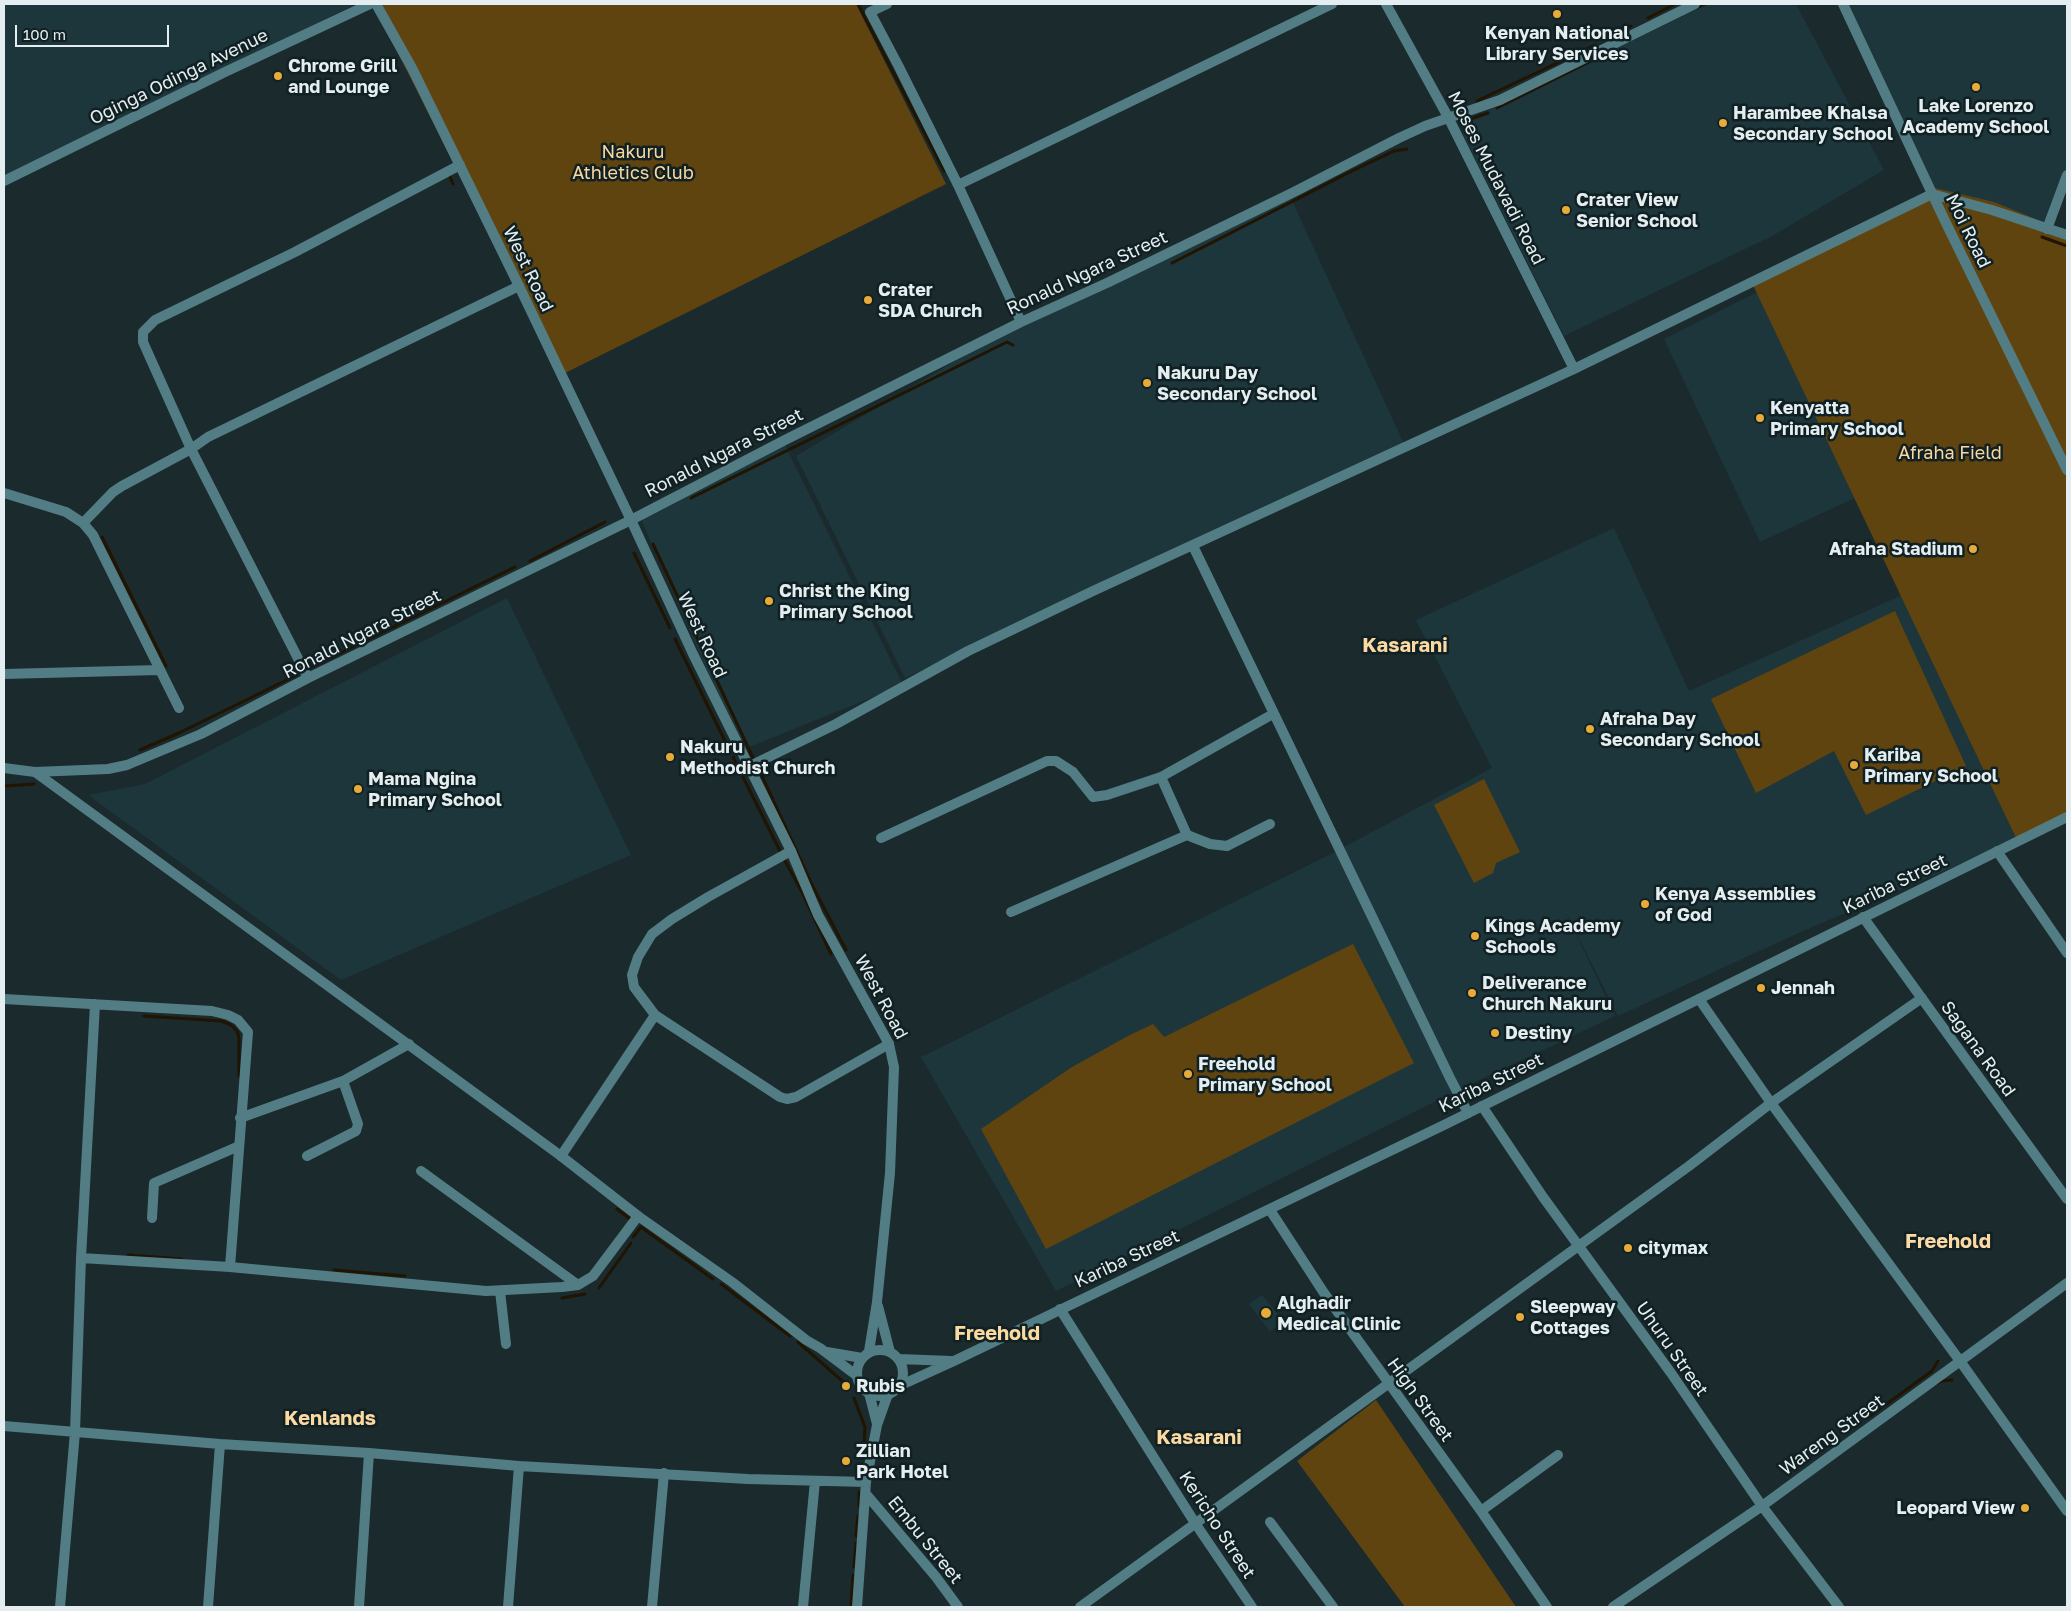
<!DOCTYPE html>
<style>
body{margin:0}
#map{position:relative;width:2071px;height:1611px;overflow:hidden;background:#1a2a2d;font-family:"Golos Text",sans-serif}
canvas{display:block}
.frame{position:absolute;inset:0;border:5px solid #e4eef0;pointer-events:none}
.scale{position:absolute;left:15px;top:25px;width:154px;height:22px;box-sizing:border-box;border:2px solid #e4eef0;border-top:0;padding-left:6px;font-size:15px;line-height:18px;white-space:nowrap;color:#e4eef0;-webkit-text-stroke:4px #102023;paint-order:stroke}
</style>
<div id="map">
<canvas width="2071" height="1611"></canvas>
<div class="frame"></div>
<div class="scale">100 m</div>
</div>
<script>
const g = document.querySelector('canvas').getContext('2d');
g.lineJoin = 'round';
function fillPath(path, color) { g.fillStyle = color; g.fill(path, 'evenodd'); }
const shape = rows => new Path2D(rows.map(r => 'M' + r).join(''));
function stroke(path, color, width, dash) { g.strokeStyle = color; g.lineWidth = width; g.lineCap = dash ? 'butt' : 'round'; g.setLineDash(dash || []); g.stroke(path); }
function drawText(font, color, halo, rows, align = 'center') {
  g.font = font + ' "Golos Text",sans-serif'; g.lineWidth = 5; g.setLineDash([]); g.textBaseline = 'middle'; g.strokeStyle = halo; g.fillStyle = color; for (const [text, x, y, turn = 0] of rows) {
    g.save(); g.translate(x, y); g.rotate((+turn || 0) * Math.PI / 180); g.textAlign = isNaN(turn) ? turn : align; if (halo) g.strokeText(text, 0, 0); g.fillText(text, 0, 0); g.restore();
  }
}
fillPath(shape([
 [4,4,356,4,4,178],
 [1708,4,1796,4,1884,170,1772,236,1564,336,1463,134,1464,127,1469,120],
 [1843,4,2067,4,2067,170,2048,224,1935,188],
 [1289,194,1405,446,905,678,796,456,1022,321],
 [1757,292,1857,497,1760,542,1664,339],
 [784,443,903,685,742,750,640,517],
 [1614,528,1689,691,1904,594,2017,840,1803,931,1618,1016,1566,913,1615,1016,1454,1092,1056,1291,921,1057,1331,854,1492,768,1416,620],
 [507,598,631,855,341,980,88,795,145,784],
 [1262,1295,1284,1321,1270,1332,1249,1304]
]), '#1d363b');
fillPath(shape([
 [373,4,856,4,946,184,561,375],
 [1935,188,1994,202,2048,224,2067,230,2067,816,2017,840,1751,281],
 [1895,611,1966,766,1866,815,1834,751,1756,793,1711,699],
 [1484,779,1520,852,1496,863,1493,873,1474,883,1434,805],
 [1353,944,1414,1063,1046,1249,981,1129,1072,1067,1128,1036,1153,1024,1164,1037],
 [1376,1400,1516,1607,1405,1607,1297,1461]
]), '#5f4410');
stroke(shape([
 [858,4,944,171],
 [1696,8,1705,4],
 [1648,18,1675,4],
 [1606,39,1631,26],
 [1477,101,1595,45],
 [1497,108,1599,57],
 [1468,120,1488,113],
 [449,174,453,184],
 [2042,237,2067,246],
 [1172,263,1350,172,1394,151,1407,149],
 [691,498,1007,342,1013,345],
 [102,537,166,666],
 [653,544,754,760],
 [634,553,670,628],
 [530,561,605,522],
 [675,639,726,743],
 [310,668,515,567],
 [140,750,179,733,297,675],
 [733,757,780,851],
 [758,767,813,887,846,950],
 [4,786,34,784],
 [784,859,802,892,831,954],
 [144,1016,221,1021,231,1025,237,1031,239,1038,239,1076],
 [617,1209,630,1219],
 [633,1237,641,1227,713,1279],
 [128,1255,182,1259],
 [334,1270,405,1276],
 [721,1284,790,1336],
 [599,1288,631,1243],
 [562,1298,585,1294],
 [798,1342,848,1386],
 [1938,1383,1942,1381,1952,1380],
 [854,1398,865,1427,864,1443],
 [1870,1416,1932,1371,1938,1361],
 [861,1471,862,1464],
 [859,1506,859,1492],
 [856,1536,858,1516],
 [854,1567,856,1543],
 [851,1607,853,1575]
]), '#211400', 3);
stroke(shape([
 [887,4,870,12,898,65,958,185,1021,322],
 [1386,4,1448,117,1574,369],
 [1843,4,1945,221,2067,470],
 [4,181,225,72,370,4],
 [958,185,1332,4],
 [2047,229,2067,175],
 [4,493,66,512,83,523,93,535,179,708],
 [83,523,113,492,122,486,191,449,208,437,519,286],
 [1193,546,1450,1078,1468,1113],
 [4,674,159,670],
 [308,678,191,449,143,342,143,332,155,320,295,252,460,165],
 [748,767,836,724,968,651,1093,591,1574,369,1932,194,1992,210,2067,235],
 [35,772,108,769,127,765,201,734,308,678,631,520,785,440,1021,322,1109,282,1294,192,1399,138,1425,126,1500,100,1695,4],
 [1187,835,1210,844,1227,846,1270,824],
 [881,838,1047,761,1056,761,1073,772,1093,797,1107,795,1161,777,1273,714],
 [1997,851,2067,953],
 [1011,912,1187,835,1161,777],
 [1863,917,2067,1199],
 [4,999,212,1011,228,1015,238,1020,248,1032,230,1267],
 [1699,999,1771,1103,1960,1361,2067,1511],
 [95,1004,81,1258,230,1267,486,1291,562,1287,578,1285,593,1276,638,1216],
 [655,1015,634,987,632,975,638,957,652,934,672,919,708,897,791,851],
 [1482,1106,1543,1197,1671,1373,1762,1506,1839,1607],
 [240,1118,343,1081,409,1044],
 [307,1156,356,1131,358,1124,343,1081],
 [561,1156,655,1015,780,1097,787,1099,796,1097,889,1044],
 [421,1171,578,1285],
 [1270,1210,1324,1293,1481,1511,1547,1607],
 [152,1218,154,1183,239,1146],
 [500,1291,506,1344],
 [1060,1309,1195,1523,1252,1607],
 [869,1393,877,1424],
 [4,1426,220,1444,369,1453,519,1466,748,1479,866,1482],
 [866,1494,936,1577,958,1607],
 [1481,1511,1558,1455],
 [1270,1522,1333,1607],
 [60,1607,75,1432,81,1258],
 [208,1607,220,1444],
 [359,1607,369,1453],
 [508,1607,519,1466],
 [652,1607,664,1473],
 [803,1607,815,1481],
 [857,1607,866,1482,877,1425,888,1394],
 [1080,1607,1689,1166,1771,1103,1922,998],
 [1613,1607,1762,1506,2067,1283]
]), '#537d85', 10);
stroke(shape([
 [376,4,412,68,519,286,631,520,693,654,791,851,818,915,889,1044,894,1067,890,1173,877,1302,869,1351],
 [4,768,35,772,561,1156,638,1216,732,1282,806,1340,820,1348,856,1375],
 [878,1306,890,1352],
 '857 1373a23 23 0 1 1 46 0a23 23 0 1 1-46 0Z',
 [827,1352,862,1358],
 [899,1359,951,1361],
 [899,1386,954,1361,1444,1125,2067,817]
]), '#537d85', 10);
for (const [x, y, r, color] of [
 [1557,14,5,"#e8ab37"],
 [278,76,5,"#e8ab37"],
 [1976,87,5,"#e8ab37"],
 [1723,123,5,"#e8ab37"],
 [1566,210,5,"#e8ab37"],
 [868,300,5,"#e8ab37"],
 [1147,383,5,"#e8ab37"],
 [1760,418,5,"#e8ab37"],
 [1973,549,5,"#e8ab37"],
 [769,601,5,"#e8ab37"],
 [1590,729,5,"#e8ab37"],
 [670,757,5,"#e8ab37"],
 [1854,765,5,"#e8ab37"],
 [358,789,5,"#e8ab37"],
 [1645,904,5,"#e8ab37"],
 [1475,936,5,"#e8ab37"],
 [1761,988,5,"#e8ab37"],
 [1472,993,5,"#e8ab37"],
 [1495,1033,5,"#e8ab37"],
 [1188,1074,5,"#e8ab37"],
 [1628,1248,5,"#e8ab37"],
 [1266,1313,6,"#e8ab37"],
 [1520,1317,5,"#e8ab37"],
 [846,1386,5,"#e8ab37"],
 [846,1461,5,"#e8ab37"],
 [2025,1508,5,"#e8ab37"]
]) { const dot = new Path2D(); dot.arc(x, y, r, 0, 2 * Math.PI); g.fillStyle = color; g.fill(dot); stroke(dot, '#102023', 2); }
drawText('bold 18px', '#e4eef0', '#102023', [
 ["Kenyan National",1557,33,"center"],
 ["Library Services",1557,54,"center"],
 ["Chrome Grill",288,66],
 ["and Lounge",288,87],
 ["Lake Lorenzo",1976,106,"center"],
 ["Academy School",1976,127,"center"],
 ["Harambee Khalsa",1733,113],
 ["Secondary School",1733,134],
 ["Crater View",1576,200],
 ["Senior School",1576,221],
 ["Crater",878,290],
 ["SDA Church",878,311],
 ["Nakuru Day",1157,373],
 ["Secondary School",1157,394],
 ["Kenyatta",1770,408],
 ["Primary School",1770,429],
 ["Afraha Stadium",1963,549,"right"],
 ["Christ the King",779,591],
 ["Primary School",779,612],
 ["Afraha Day",1600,719],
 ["Secondary School",1600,740],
 ["Nakuru",680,747],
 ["Methodist Church",680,768],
 ["Kariba",1864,755],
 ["Primary School",1864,776],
 ["Mama Ngina",368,779],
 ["Primary School",368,800],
 ["Kenya Assemblies",1655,894],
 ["of God",1655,915],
 ["Kings Academy",1485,926],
 ["Schools",1485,947],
 ["Deliverance",1482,983],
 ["Church Nakuru",1482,1004],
 ["Jennah",1771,988],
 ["Destiny",1505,1033],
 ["Freehold",1198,1064],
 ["Primary School",1198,1085],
 ["citymax",1638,1248],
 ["Alghadir",1277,1303],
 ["Medical Clinic",1277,1324],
 ["Sleepway",1530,1307],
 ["Cottages",1530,1328],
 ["Rubis",856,1386],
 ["Zillian",856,1451],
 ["Park Hotel",856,1472],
 ["Leopard View",2015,1508,"right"]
], 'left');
drawText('18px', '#e4eef0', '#102023', [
 ["Oginga Odinga Avenue",179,77,-26],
 ["Moses Mudavadi Road",1496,178,63],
 ["Moi Road",1968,231,64],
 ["West Road",528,269,64],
 ["Ronald Ngara Street",1087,273,-25],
 ["Ronald Ngara Street",724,453,-27],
 ["Ronald Ngara Street",362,634,-27],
 ["West Road",702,635,65],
 ["Kariba Street",1895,884,-26],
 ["West Road",881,997,62],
 ["Sagana Road",1978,1049,54],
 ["Kariba Street",1491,1083,-26],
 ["Kariba Street",1127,1259,-25],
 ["Uhuru Street",1672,1349,55],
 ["High Street",1420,1400,54],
 ["Wareng Street",1832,1435,-36],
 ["Kericho Street",1217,1525,57],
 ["Embu Street",925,1540,51]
]);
drawText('18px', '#fad79e', '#102023', [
 ["Nakuru",633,152],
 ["Athletics Club",633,173],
 ["Afraha Field",1950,453]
]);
drawText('bold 20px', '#fbd9a2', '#102023', [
 ["Kasarani",1405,646],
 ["Freehold",1948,1242],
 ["Freehold",997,1334],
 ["Kenlands",330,1419],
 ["Kasarani",1199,1438]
]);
</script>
